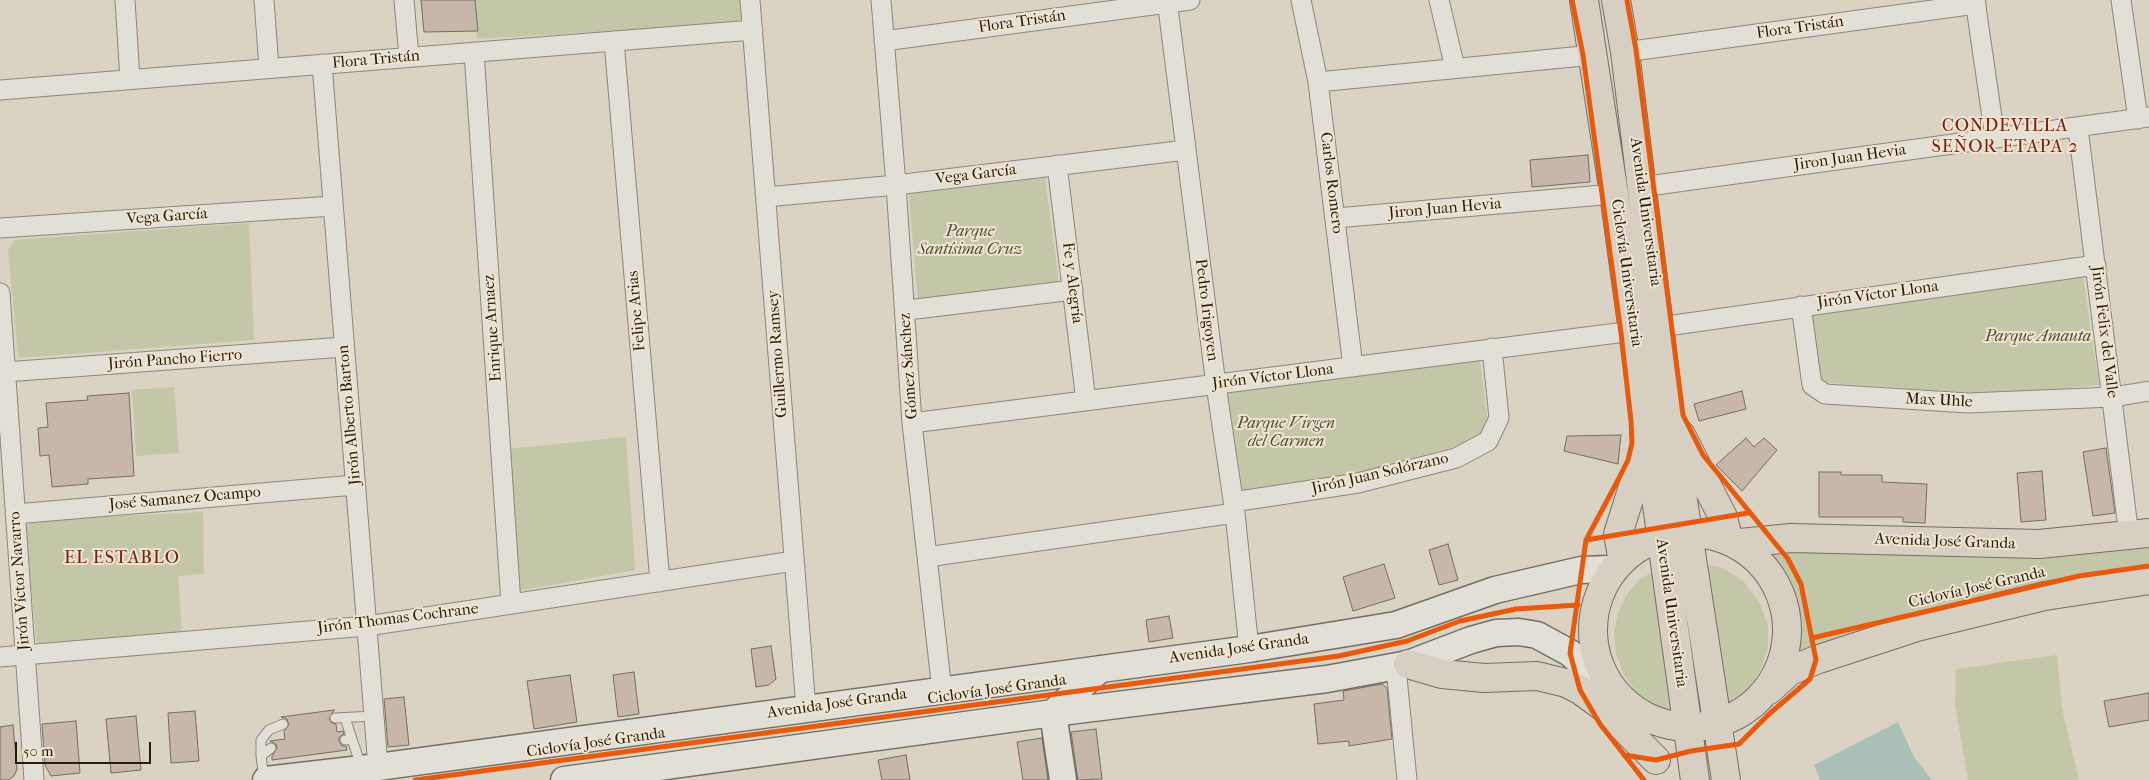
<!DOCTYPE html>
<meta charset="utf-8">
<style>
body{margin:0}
#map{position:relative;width:2149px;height:780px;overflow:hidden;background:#dad2c2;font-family:"IM FELL French Canon",serif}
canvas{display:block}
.scale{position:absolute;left:15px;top:742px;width:136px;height:22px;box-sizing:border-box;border:2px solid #251c10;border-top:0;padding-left:6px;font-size:15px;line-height:18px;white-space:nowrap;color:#251c10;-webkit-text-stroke:4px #eee4d0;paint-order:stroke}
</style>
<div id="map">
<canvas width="2149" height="780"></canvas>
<div class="scale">50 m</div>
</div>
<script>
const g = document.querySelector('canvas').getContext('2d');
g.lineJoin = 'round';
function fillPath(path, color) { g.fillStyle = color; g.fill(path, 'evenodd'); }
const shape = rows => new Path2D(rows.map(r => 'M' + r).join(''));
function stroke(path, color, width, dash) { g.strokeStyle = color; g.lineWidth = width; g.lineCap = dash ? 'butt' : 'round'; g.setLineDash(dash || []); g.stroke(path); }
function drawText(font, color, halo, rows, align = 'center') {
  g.font = font + ' "IM FELL French Canon",serif'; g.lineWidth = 4; g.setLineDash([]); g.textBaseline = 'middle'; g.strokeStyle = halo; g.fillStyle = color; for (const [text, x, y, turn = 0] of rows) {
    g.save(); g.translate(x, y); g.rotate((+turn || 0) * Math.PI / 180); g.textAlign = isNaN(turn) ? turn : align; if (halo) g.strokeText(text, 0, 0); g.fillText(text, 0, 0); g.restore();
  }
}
fillPath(shape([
 [475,0,740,0,742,18,734,24,477,39],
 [1045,178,1059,282,918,303,909,194],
 [249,223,254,340,20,358,18,355,8,251,14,240],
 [2083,277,2099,385,2020,392,1959,392,1819,382,1810,313],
 [1479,353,1489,431,1479,440,1346,476,1239,495,1225,389],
 [174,387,179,453,136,456,132,390],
 [626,437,635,570,517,591,509,449],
 [203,512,204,574,178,576,182,634,41,644,36,641,26,528,32,520],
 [2149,543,2149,572,1798,655,1793,651,1794,630,1788,601,1778,577,1758,549],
 [1704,564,1723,568,1744,582,1760,603,1768,626,1768,647,1762,666,1753,683,1741,699,1724,708],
 [1658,569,1677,712,1658,707,1638,694,1624,675,1616,653,1614,631,1619,611,1627,594,1640,579],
 [2057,655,2062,708,2079,780,1968,780,1955,705,1956,669]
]), '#c3c7a7');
fillPath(shape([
 [1898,722,1914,757,1932,780,1820,780,1814,765]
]), '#aac0b7');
const building = shape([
 [421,0,475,0,478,31,424,32,421,0],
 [1588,155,1590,182,1532,187,1530,160,1588,155],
 [1742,391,1746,409,1699,421,1694,404,1742,391],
 [129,393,134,476,88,479,88,484,52,487,49,455,40,456,38,428,48,427,46,403,88,400,87,396,129,393],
 [1621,435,1618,464,1564,451,1567,436,1621,435],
 [1746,438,1754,447,1764,438,1777,450,1742,491,1716,465,1746,438],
 [2106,448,2115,513,2093,516,2083,452,2106,448],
 [2042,471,2046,520,2021,522,2017,473,2042,471],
 [1819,472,1841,472,1841,475,1882,475,1882,482,1927,484,1925,523,1903,522,1903,517,1819,517,1819,472],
 [1448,544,1458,580,1439,585,1429,550,1448,544],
 [1384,564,1395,598,1353,611,1343,577,1384,564],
 [1169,616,1173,638,1149,642,1146,620,1169,616],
 [771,646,776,679,769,685,756,687,751,649,771,646],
 [634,672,639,714,618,717,613,675,634,672],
 [570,675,577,722,534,729,527,681,570,675],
 [1382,684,1387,688,1392,739,1349,746,1349,741,1318,744,1314,704,1344,700,1343,691,1382,684],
 [2149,693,2149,720,2109,727,2104,701,2149,693],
 [404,697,409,745,388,747,384,699,404,697],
 [334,710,329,719,332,723,336,724,337,732,343,731,344,734,339,737,339,741,342,746,346,746,347,750,272,760,272,756,277,748,276,744,270,741,285,739,284,731,289,725,287,719,281,717,334,710],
 [195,711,199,761,171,763,168,713,195,711],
 [136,716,141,770,111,773,106,719,136,716],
 [76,721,80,773,51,776,45,765,42,724,76,721],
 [13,725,17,769,14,776,8,780,0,780,0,727,13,725],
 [1096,729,1102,779,1078,780,1071,732,1096,729],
 [1042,738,1048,780,1023,780,1017,742,1042,738],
 [906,755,910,780,882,780,878,760,906,755]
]);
fillPath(building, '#c7b6aa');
stroke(building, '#736d64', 1);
const lane = shape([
 [335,718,374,716],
 [345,718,352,739],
 [345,740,352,739,361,766],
 [261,756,261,740,269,730,283,724],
 [264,779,261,756,271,748]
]);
const street = shape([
 [125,0,130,79],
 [264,0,269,68],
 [404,0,409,57],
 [750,0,806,709],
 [881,0,896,185,912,423,942,691],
 [1167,0,1216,385,1235,513,1249,649],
 [1301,0,1318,82,1353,367],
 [1439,0,1455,68],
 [1975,0,1995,138],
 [2121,0,2138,119],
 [614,41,660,582],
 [884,41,1190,0],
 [474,52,511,604],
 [1625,52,1976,4],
 [322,64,378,767],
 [1318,82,1593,55],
 [0,90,753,30],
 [2078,128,2129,536],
 [1057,165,1086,401],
 [1641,187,2149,117],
 [766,197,896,185,1186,150],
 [1336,218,1614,194],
 [0,228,333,206],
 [0,293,34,780],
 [1801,306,1812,385,1825,394,1968,403,2113,397,2149,391],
 [916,309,1073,290],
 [1660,327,2096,265],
 [5,372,344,347],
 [912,423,1633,331],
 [1233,502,1358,483,1456,458,1488,441,1499,418,1492,348],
 [15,514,355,485],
 [927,557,1235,513],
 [0,657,367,626,794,561],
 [1396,667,1407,780]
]);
const secondary = shape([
 [266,780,378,767,1249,649,1396,625,1495,590,1581,570,1610,569],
 [564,780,1053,713,1327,679,1408,664,1471,640,1496,633,1519,632,1537,635,1570,653,1613,692],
 [1063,780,1053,713,1100,669]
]);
const primary = shape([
 [1584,0,1614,194,1695,780],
 [1616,0,1625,52,1670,416,1726,780],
 [1681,435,1723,517,1728,538],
 '1593 630a97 97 0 1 1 194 0a97 97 0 1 1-194 0Z',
 [1740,543,1791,538,2039,544,2149,533],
 [1622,556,1618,534,1645,449],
 [1408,664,1442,674,1484,678,1537,676,1566,683,1580,690,1602,706,1656,760],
 [1769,690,1790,671,1816,660,1917,627,2045,596,2149,580]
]);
stroke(lane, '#8c867c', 11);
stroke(street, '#8c867c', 21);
stroke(secondary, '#736d64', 29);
stroke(primary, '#736d64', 30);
stroke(lane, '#e2dfd6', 9);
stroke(street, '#e2dfd6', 19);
stroke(secondary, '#e2dfd6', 26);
stroke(primary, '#d7cfc1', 28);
stroke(shape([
 [1572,0,1583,55,1621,333,1631,421,1632,443,1628,460,1618,480,1586,540,1570,653,1580,690,1600,724,1644,780],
 [1586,540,1748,513],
 [1812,638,2079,576,2149,566],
 [1624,755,1656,760,1691,751,1739,744,1768,715,1810,679,1816,660,1801,584,1788,559,1703,455,1683,415,1636,50,1627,0],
 [415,780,1339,656,1407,641,1460,621,1516,609,1578,605]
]), '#e8590c', 5);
drawText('16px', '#251c10', '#eee4d0', [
 ["Flora Tristán",1022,22,-8],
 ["Flora Tristán",1800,28,-8],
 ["Flora Tristán",376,60,-5],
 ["Jiron Juan Hevia",1850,158,-8],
 ["Vega García",976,175,-7],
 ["Carlos Romero",1331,183,83],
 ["Jiron Juan Hevia",1445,209,-5],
 ["Avenida Universitaria",1645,212,82],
 ["Vega García",167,217,-4],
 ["Ciclovía Universitaria",1626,273,82],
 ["Fe y Alegría",1072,283,83],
 ["Jirón Víctor Llona",1878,295,-8],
 ["Pedro Irigoyen",1206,310,83],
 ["Felipe Arias",637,311,-95],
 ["Enrique Arnaez",493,328,-94],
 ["Jirón Felix del Valle",2104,332,83],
 ["Guillermo Ramsey",778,354,-94],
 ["Jirón Pancho Fierro",175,360,-4],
 ["Gómez Sánchez",909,366,-94],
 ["Jirón Víctor Llona",1273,377,-7],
 ["Max Uhle",1939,401,3],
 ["Jirón Alberto Barton",350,415,-95],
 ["Jirón Juan Solórzano",1380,474,-13],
 ["José Samanez Ocampo",185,499,-5],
 ["Avenida José Granda",1945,542,2],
 ["Jirón Víctor Navarro",20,581,-94],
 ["Ciclovía José Granda",1977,588,-13],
 ["Avenida Universitaria",1671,613,82],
 ["Jirón Thomas Cochrane",398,619,-7],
 ["Avenida José Granda",1239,649,-8],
 ["Ciclovía José Granda",997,690,-8],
 ["Avenida José Granda",837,704,-8],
 ["Ciclovía José Granda",596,743,-8]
]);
drawText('italic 16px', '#4f4d37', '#eee4d0', [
 ["Parque",970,232],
 ["Santísima Cruz",970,250],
 ["Parque Amauta",2038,337],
 ["Parque Virgen",1286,424],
 ["del Carmen",1286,442]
]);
g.letterSpacing = '1px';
drawText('18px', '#7a1f14', '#eee4d0', [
 ["CONDEVILLA",2005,127],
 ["SEÑOR ETAPA 2",2005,148],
 ["EL ESTABLO",122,559]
]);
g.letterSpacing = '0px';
</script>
